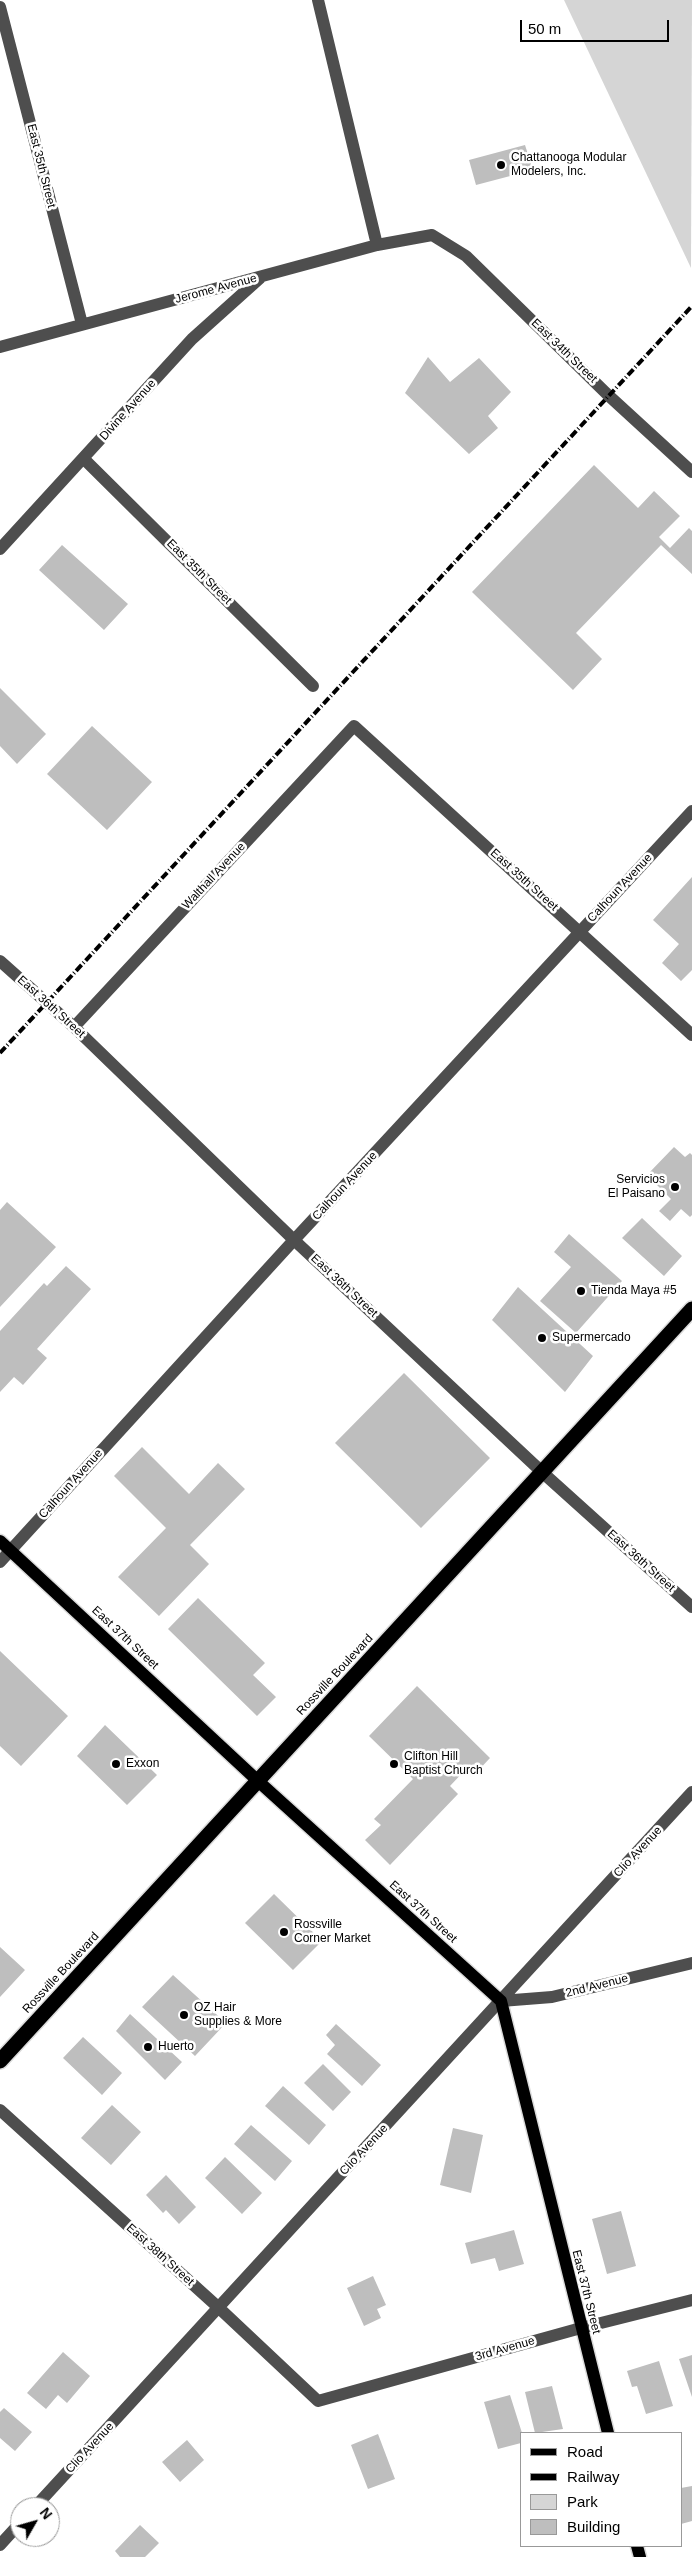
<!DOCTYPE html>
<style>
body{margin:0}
#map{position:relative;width:692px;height:2557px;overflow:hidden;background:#fff;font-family:Arial,sans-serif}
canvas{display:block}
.legend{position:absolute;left:520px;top:2432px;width:162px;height:115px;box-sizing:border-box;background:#fff;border:1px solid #999;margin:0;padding:6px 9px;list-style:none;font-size:15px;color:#000}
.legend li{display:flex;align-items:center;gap:10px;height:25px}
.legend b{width:25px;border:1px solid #999}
.north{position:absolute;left:10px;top:2497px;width:50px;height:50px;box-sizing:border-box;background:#fff;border:1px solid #999;border-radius:50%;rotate:52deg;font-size:14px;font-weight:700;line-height:20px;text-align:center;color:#000}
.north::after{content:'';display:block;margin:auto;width:18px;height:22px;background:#000;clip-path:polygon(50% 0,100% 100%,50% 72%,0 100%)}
.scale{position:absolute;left:520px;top:20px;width:149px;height:22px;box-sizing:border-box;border:2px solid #000;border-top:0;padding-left:6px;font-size:15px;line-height:18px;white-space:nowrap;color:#000;-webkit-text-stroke:4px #fff;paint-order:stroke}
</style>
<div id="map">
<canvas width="692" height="2557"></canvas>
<ul class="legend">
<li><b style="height:6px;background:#000"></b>Road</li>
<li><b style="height:6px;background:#000"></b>Railway</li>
<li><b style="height:14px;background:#d5d5d5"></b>Park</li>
<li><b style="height:14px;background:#bebebe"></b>Building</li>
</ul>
<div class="north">N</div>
<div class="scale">50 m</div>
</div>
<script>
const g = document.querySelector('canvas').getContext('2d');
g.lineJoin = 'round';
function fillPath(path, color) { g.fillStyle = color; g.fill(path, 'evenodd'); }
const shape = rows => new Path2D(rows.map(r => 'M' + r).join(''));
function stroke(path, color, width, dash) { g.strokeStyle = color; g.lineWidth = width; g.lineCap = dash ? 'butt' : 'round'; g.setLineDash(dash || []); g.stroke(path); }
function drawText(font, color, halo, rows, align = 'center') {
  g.font = font + ' Arial,sans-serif'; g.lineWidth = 5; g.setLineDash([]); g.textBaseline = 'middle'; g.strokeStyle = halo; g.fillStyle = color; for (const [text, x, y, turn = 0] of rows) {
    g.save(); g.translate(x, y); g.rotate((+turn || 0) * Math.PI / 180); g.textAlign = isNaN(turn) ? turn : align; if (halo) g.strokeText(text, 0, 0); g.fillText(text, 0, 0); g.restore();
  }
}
fillPath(shape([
 [564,0,692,0,691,268]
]), '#d5d5d5');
fillPath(shape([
 [525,145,533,170,476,185,469,160],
 [428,357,450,382,479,358,511,392,488,416,498,428,469,454,405,393],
 [594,465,638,508,654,491,680,516,659,537,670,548,689,528,692,531,692,574,661,545,576,633,602,659,573,690,472,592],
 [62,545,128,604,104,630,39,570],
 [0,688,46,734,17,764,0,746],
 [92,726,152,782,107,830,47,774],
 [692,877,692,970,681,981,662,963,679,944,653,920],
 [674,1147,685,1157,690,1153,692,1155,692,1215,690,1217,681,1209,670,1221,659,1211,671,1199,647,1175],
 [7,1202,56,1247,0,1307,0,1210],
 [642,1218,682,1256,664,1276,622,1238],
 [569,1234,622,1281,576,1333,540,1301,571,1267,554,1252],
 [66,1266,91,1289,37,1349,47,1358,23,1385,14,1377,0,1392,0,1331,44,1283,47,1286],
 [518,1287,593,1356,565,1392,492,1320],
 [404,1373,490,1458,421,1528,335,1443],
 [142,1447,189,1494,218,1463,245,1489,190,1545,209,1564,159,1616,118,1577,166,1528,114,1476],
 [198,1598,265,1663,253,1675,276,1697,257,1716,168,1629],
 [0,1651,68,1716,21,1766,0,1746],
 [417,1686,490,1758,475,1774,468,1767,450,1786,458,1794,390,1865,365,1840,381,1825,374,1819,413,1779,369,1736],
 [105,1725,157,1775,127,1805,77,1756],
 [274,1894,322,1941,293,1970,245,1923],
 [0,1947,25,1970,0,1997],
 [173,1975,226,2023,195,2056,142,2007],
 [130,2014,182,2062,165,2080,116,2031],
 [336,2024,381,2065,362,2086,327,2054,335,2045,326,2035],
 [83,2037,122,2073,102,2095,63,2058],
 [323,2064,351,2092,333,2111,304,2083],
 [283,2086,326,2125,309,2145,265,2106],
 [112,2105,141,2132,111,2165,81,2138],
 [251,2125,292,2161,275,2181,234,2144],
 [453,2128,483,2135,471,2193,440,2185],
 [225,2157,262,2193,242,2214,205,2178],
 [166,2175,196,2207,179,2224,166,2210,163,2213,146,2195],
 [621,2211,636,2266,607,2274,592,2219],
 [514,2230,524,2264,499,2271,495,2258,471,2264,465,2243],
 [373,2276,386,2305,377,2309,381,2318,364,2326,347,2288],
 [63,2352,90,2376,67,2403,58,2395,46,2409,27,2393],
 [692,2355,692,2397,679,2359],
 [659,2361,673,2406,646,2414,637,2386,632,2387,627,2371],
 [552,2386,563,2429,535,2433,525,2392],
 [510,2395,522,2433,521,2443,498,2449,484,2402],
 [4,2408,32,2432,15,2451,0,2438,0,2412],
 [378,2434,395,2479,368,2489,351,2445],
 [187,2440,204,2460,180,2482,162,2462],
 [692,2486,692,2521,681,2524,681,2488],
 [140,2525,159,2543,145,2557,120,2557,115,2551]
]), '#bebebe');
const major = shape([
 [0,1541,258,1781,501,2001,608,2433],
 [637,2546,640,2557]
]);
const highway = shape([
 [0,2061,692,1309]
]);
stroke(major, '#dbdbdb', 15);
stroke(highway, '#dbdbdb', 18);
stroke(shape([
 [318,0,377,245],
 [0,7,82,324],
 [0,347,377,245,432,235,466,256,608,395,692,472],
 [84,459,313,686],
 [0,549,192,339,260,278],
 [0,961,74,1027,294,1240,542,1472,692,1607],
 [74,1027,354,726,692,1035],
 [0,1562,294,1240,692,811],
 [501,2001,552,1997,692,1963],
 [0,2110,219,2308,318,2401,581,2328,692,2300],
 [35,2507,692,1792],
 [0,2545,20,2523]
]), '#4e4e4e', 12);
stroke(major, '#000', 12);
stroke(highway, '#000', 15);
stroke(shape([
 [0,1053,692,306]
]), '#000', 4, [8, 2.5, 1, 2.5]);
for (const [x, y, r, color] of [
 [501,165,5,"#000"],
 [675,1187,5,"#000"],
 [581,1291,5,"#000"],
 [542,1338,5,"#000"],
 [116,1764,5,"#000"],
 [394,1764,5,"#000"],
 [284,1932,5,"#000"],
 [184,2015,5,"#000"],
 [148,2047,5,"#000"]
]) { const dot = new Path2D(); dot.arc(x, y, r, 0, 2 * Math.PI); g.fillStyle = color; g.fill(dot); stroke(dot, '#fff', 2); }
drawText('12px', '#000', '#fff', [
 ["Chattanooga Modular",511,158],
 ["Modelers, Inc.",511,172],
 ["Servicios",665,1180,"right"],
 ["El Paisano",665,1194,"right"],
 ["Tienda Maya #5",591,1291],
 ["Supermercado",552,1338],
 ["Clifton Hill",404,1757],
 ["Baptist Church",404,1771],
 ["Exxon",126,1764],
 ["Rossville",294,1925],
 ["Corner Market",294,1939],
 ["OZ Hair",194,2008],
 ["Supplies & More",194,2022],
 ["Huerto",158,2047]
], 'left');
drawText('12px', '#000', '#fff', [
 ["East 35th Street",41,166,76],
 ["Jerome Avenue",216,289,-15],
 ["East 34th Street",564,351,44],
 ["Divine Avenue",128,410,-48],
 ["East 35th Street",199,572,45],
 ["Walthall Avenue",214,876,-47],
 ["East 35th Street",524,880,42],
 ["Calhoun Avenue",620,888,-47],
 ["East 36th Street",51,1007,42],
 ["Calhoun Avenue",345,1186,-47],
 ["East 36th Street",344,1286,43],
 ["Calhoun Avenue",71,1484,-48],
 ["East 36th Street",641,1561,42],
 ["East 37th Street",125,1638,43],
 ["Rossville Boulevard",335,1675,-47],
 ["Clio Avenue",638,1852,-47],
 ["East 37th Street",423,1912,42],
 ["Rossville Boulevard",61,1973,-47],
 ["2nd Avenue",597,1986,-14],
 ["Clio Avenue",364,2150,-47],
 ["East 38th Street",160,2255,42],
 ["East 37th Street",586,2292,76],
 ["3rd Avenue",505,2349,-16],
 ["Clio Avenue",90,2448,-47]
]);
</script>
